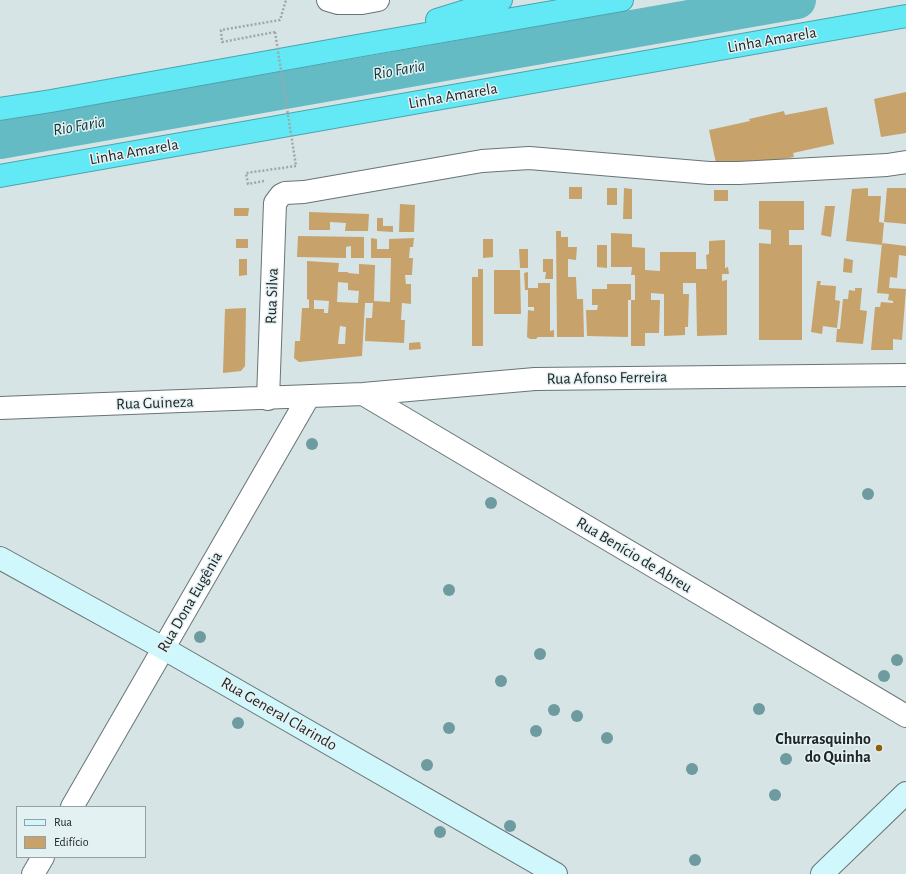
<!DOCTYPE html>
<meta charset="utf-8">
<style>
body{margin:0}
#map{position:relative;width:906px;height:874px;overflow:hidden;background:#d7e4e5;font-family:"Alegreya Sans",sans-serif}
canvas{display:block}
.legend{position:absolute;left:16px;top:806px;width:130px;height:52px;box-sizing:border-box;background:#e4f1f3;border:1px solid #969fa1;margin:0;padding:5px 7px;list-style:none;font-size:12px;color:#202526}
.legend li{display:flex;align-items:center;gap:8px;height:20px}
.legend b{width:20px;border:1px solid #969fa1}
</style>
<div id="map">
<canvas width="906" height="874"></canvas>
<ul class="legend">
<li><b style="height:5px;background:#d0f8fc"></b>Rua</li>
<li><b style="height:11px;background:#c7a26b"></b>Edifício</li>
</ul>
</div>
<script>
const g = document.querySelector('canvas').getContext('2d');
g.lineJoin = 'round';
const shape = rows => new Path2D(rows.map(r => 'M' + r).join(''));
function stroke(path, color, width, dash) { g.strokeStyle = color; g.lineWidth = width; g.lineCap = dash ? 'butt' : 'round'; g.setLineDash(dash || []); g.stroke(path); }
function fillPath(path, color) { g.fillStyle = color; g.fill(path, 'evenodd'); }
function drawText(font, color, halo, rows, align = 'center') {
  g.font = font + ' "Alegreya Sans",sans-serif'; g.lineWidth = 3; g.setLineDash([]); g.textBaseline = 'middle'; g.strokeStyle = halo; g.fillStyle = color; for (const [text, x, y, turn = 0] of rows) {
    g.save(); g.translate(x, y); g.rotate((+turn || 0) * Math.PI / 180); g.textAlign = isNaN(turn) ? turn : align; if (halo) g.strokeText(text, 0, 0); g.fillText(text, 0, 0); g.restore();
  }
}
stroke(shape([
 [0,140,797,0]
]), '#64bbc4', 38);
fillPath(shape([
 [906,92,906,133,881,137,874,99],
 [827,107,834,144,793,153,794,157,757,164,756,160,717,168,709,130,750,121,749,119,784,111,785,115],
 [569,187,582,187,582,199,569,199],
 [607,188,617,188,617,205,607,205],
 [624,188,632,189,632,219,623,219],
 [868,188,868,196,881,196,879,222,884,223,882,245,846,241,852,189],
 [887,188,906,188,906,224,884,222],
 [714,190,728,190,728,201,714,201],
 [759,201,804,201,804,230,789,230,789,245,802,245,802,340,759,340,759,243,771,244,771,230,759,229],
 [400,204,415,205,414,232,399,232],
 [825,206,835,206,831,237,821,235],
 [234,208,249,208,248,216,234,216],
 [309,212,369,214,368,231,345,231,346,223,330,222,330,230,309,230],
 [377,218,383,218,383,226,393,226,393,232,377,231],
 [556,231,561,231,561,237,568,237,568,247,577,247,576,260,568,259,568,277,576,277,577,299,583,299,584,337,557,337],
 [611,233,632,234,632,247,645,248,645,270,660,271,660,252,696,252,696,269,707,269,706,255,709,254,709,241,725,240,725,268,728,267,729,274,722,274,722,281,727,280,727,335,697,336,696,283,683,283,683,294,689,294,688,327,685,327,685,335,664,336,664,294,651,293,651,300,660,300,659,333,645,333,645,346,631,346,631,300,635,300,635,275,631,275,632,267,611,267],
 [298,236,364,237,364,258,351,258,351,246,346,247,346,258,297,257],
 [371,238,377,239,377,249,389,249,389,239,414,238,413,247,410,247,409,258,413,258,412,275,405,275,406,284,411,284,411,304,402,303,401,320,405,320,404,343,365,341,366,318,372,318,373,303,365,303,362,356,299,362,294,358,295,341,300,341,302,308,309,308,309,300,307,299,307,261,339,263,338,272,348,272,348,273,359,274,359,264,375,265,374,301,390,302,391,258,371,258],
 [338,282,348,283,348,290,359,291,358,303,337,302],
 [314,300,329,301,328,313,324,313,324,309,314,309],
 [340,326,346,327,345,344,338,344],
 [236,239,248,239,248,248,236,248],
 [483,239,493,239,493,257,483,258],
 [882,243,906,246,906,256,899,255,897,278,890,277,889,288,906,289,902,340,893,339,893,350,871,350,875,307,880,307,881,302,893,303,893,301,888,300,889,294,877,293],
 [597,245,607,245,607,268,597,267],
 [519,249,528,249,528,268,520,268],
 [844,258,853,260,852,273,843,272],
 [239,259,247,259,247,275,239,276],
 [543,259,553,259,553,279,545,279,546,272,543,272],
 [478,269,483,269,483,346,472,346,472,277,478,277],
 [494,270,520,270,521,314,494,314],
 [528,272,528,288,538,288,538,283,550,283,550,331,554,330,554,337,538,337,536,339,530,339,527,337,528,310,534,311,534,307,528,307,528,290,525,290,524,273],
 [817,281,821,281,820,285,836,286,835,300,840,301,837,328,823,326,822,334,811,332],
 [607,284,631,284,631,300,628,300,628,337,587,336,586,310,597,310,598,305,592,305,592,289,607,289],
 [855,288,862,288,860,310,867,311,863,344,836,342,837,329,840,329,843,299,848,299,849,290,855,291],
 [246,308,245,366,241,371,223,373,225,309],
 [420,342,421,349,409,350,409,343]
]), '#c7a26b');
const street = shape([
 [328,0,338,3,362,3,378,0],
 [363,394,906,716],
 [268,399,275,203,281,195,285,193,304,192,482,161,529,158,709,173,739,173,887,165,906,162],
 [0,408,363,394,535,379,906,375],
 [72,807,309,396],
 [33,874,43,857]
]);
const secondary = shape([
 [0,558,163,648,556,874],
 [822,874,906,793]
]);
const highway = shape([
 [437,20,501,0],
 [0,109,51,101,357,46,622,0],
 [0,176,906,16]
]);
stroke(street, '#687475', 24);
stroke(secondary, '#687475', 24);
stroke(highway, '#4ca4ad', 24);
stroke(shape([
 [275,32,222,42,221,30,280,20,286,0],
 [264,181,248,184,246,173,296,166]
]), '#9da8a9', 2.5, [2, 2]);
stroke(street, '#fff', 22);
stroke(secondary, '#d0f8fc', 22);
stroke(highway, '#63e9f6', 22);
stroke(shape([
 [275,32,296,166]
]), '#9da8a9', 2.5, [2, 2]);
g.fillStyle = '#6d9b9f';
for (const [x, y] of [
 [312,444],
 [868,494],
 [491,503],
 [449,590],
 [200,637],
 [540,654],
 [897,660],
 [884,676],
 [501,681],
 [759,709],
 [554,710],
 [577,716],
 [238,723],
 [449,728],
 [536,731],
 [607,738],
 [786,759],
 [427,765],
 [692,769],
 [775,795],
 [510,826],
 [440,832],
 [695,860]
]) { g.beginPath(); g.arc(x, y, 6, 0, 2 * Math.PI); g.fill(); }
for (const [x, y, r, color] of [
 [879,748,4,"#8d6006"]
]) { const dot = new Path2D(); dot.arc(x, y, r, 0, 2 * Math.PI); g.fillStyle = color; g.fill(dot); stroke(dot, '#e4f1f3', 1.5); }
drawText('16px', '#202526', '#e4f1f3', [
 ["Linha Amarela",772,40,-10],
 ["Linha Amarela",453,96,-10],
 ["Linha Amarela",134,152,-10],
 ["Rua Silva",272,296,-88],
 ["Rua Afonso Ferreira",607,378,-1],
 ["Rua Guineza",155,403,-2],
 ["Rua Benício de Abreu",634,555,31],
 ["Rua Dona Eugênia",190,602,-60],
 ["Rua General Clarindo",279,714,30]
]);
drawText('bold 16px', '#202526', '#e4f1f3', [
 ["Churrasquinho",871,739],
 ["do Quinha",871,757]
], 'right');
drawText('italic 17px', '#0a3539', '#e4f1f3', [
 ["Rio Faria",399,70,-10],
 ["Rio Faria",79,126,-10]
]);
</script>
